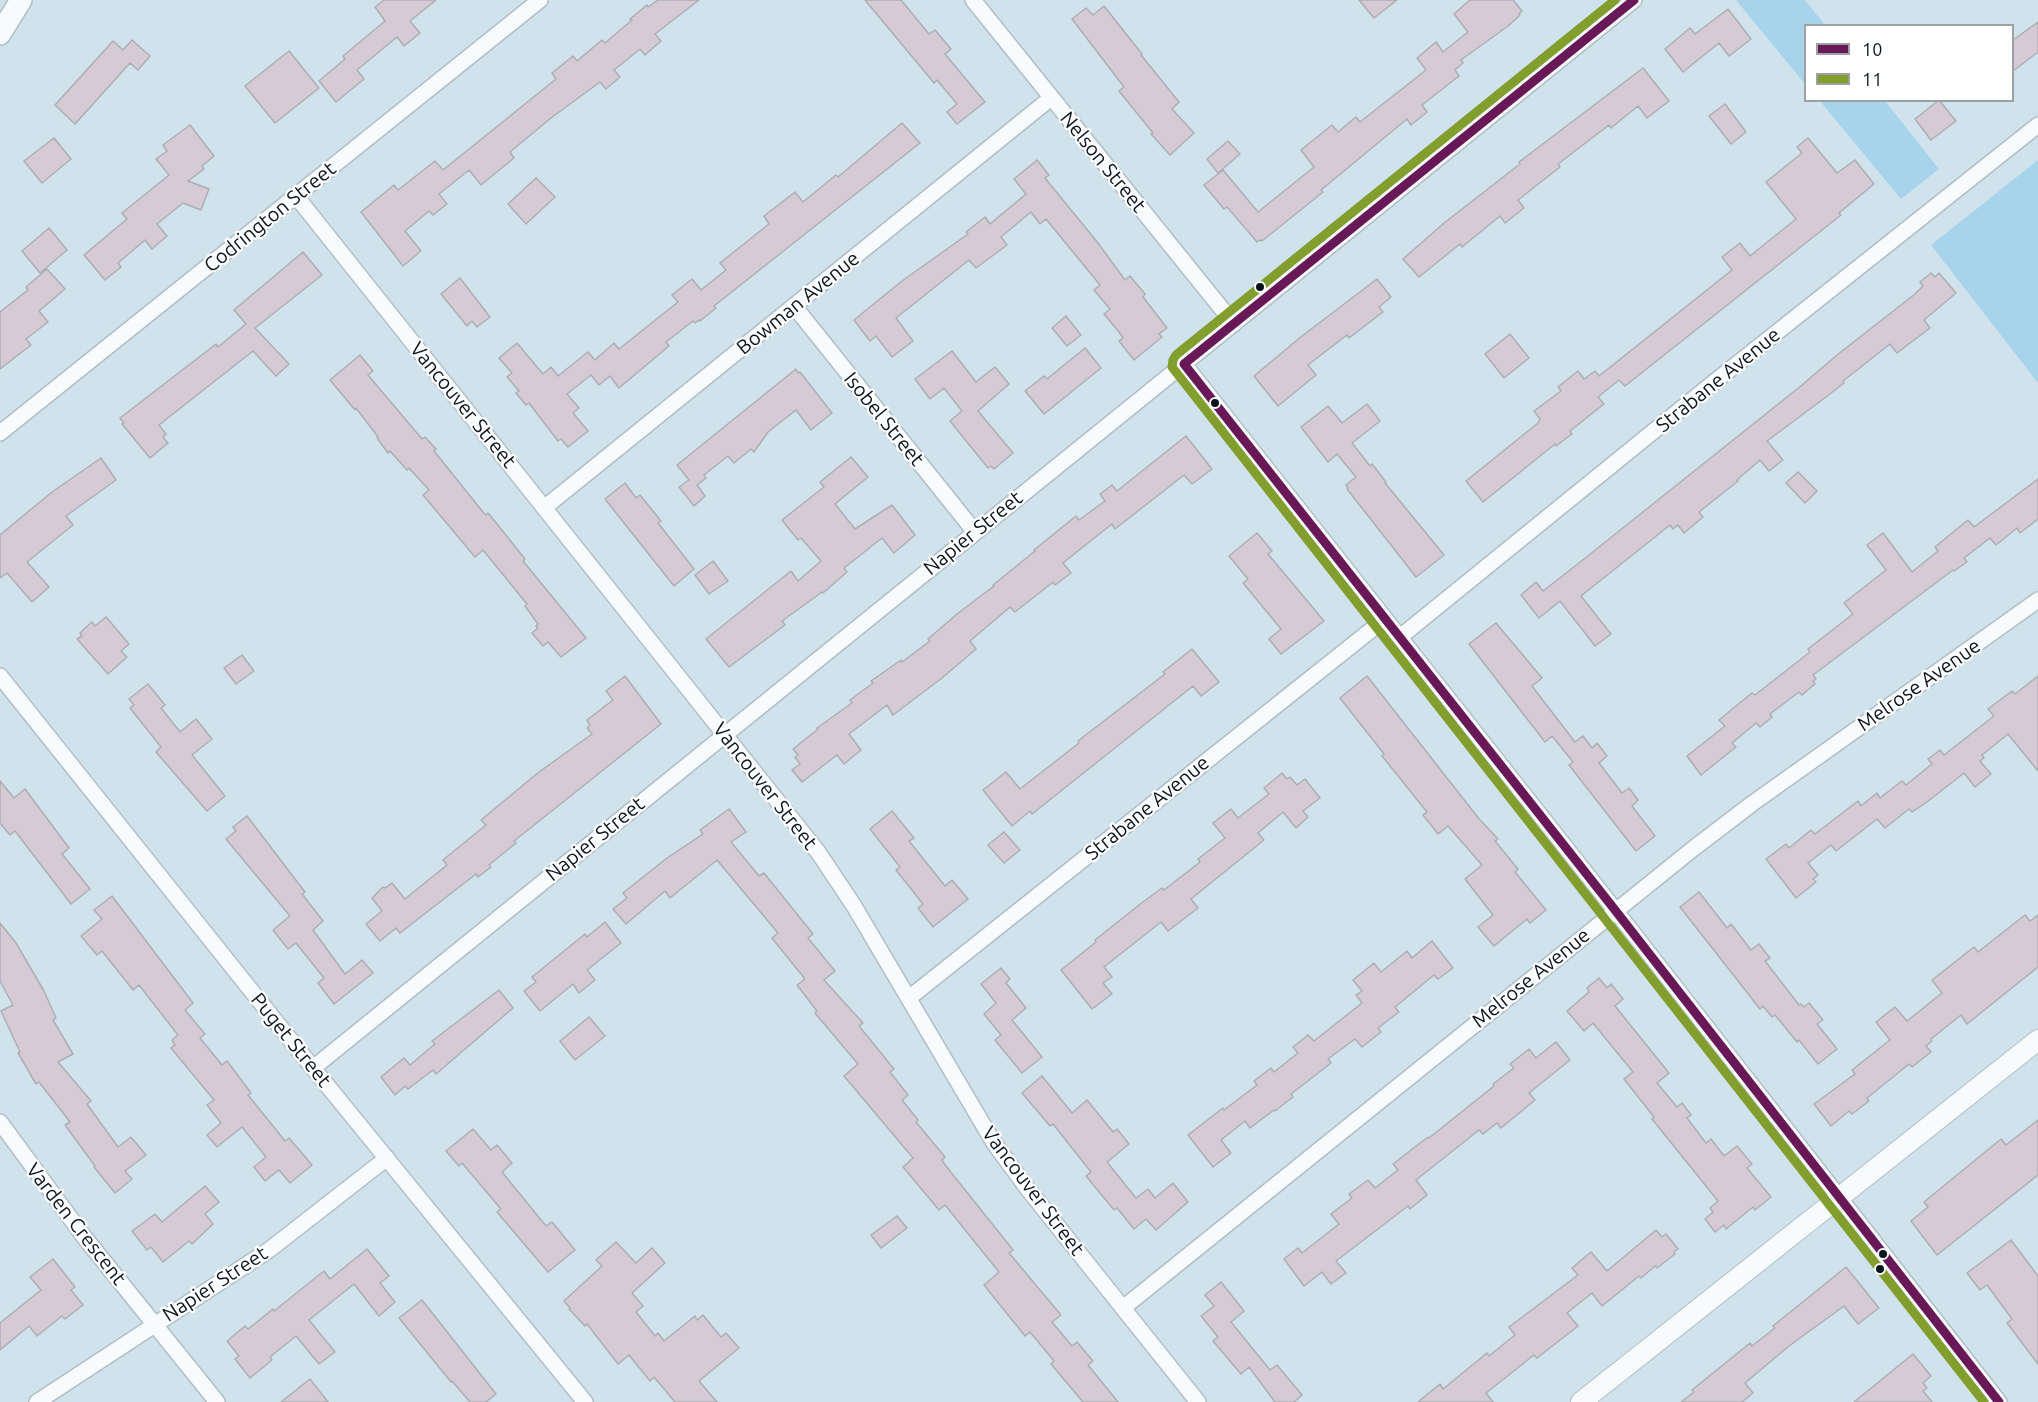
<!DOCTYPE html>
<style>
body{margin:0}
#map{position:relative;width:2038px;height:1402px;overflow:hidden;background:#d0e3ed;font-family:Ubuntu,sans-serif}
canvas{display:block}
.legend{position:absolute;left:1804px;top:24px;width:210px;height:78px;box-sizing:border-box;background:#fff;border:2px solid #9ca1a4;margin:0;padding:8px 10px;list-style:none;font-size:18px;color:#08141b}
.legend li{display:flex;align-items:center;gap:12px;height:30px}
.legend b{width:30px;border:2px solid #9ca1a4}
</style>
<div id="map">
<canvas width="2038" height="1402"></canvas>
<ul class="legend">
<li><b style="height:8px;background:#681757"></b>10</li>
<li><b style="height:8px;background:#829e2d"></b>11</li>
</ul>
</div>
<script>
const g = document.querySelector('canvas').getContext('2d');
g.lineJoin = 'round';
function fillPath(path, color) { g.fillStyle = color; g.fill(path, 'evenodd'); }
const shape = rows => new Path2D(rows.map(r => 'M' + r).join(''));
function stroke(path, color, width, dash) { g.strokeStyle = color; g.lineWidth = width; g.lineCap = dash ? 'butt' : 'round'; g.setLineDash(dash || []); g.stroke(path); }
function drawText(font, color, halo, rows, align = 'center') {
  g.font = font + ' Ubuntu,sans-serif'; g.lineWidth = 4.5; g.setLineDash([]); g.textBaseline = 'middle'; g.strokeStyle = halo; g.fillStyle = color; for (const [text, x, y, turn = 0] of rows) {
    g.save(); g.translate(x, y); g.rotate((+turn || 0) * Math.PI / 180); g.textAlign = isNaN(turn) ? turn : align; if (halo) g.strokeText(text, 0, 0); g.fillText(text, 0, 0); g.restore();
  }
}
fillPath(shape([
 [1736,0,1805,0,1825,25,1806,26,1805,84],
 [1820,101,1885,101,1939,169,1901,199],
 [2038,160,2038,383,1931,245]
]), '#a7d4eb');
const building = shape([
 [384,0,436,0,410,21,420,33,404,46,397,37,357,70,364,79,336,102,319,81,345,59,343,56,385,21,375,7,384,0],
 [658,0,699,0,655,34,661,41,645,55,640,49,614,70,620,77,606,89,600,82,551,118,510,152,514,158,481,185,469,170,439,194,447,204,433,215,429,211,405,231,421,251,403,266,361,212,394,185,398,190,435,161,443,170,556,79,552,73,573,56,577,61,602,40,605,43,632,20,630,19,647,5,648,7,658,0],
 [865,0,901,0,929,34,935,30,951,49,945,54,985,102,957,124,947,112,957,104,937,80,934,83,865,0],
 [1359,0,1397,0,1374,18,1359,0],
 [1470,0,1513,0,1522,11,1519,14,1520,15,1508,26,1461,60,1463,63,1455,70,1459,76,1422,105,1427,112,1411,125,1407,119,1321,190,1323,192,1262,241,1260,240,1257,242,1227,207,1224,209,1204,185,1223,170,1258,212,1314,167,1301,150,1332,125,1338,132,1356,117,1360,122,1426,70,1417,58,1436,42,1443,52,1468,32,1454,14,1470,0],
 [1104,6,1142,54,1141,55,1179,102,1172,109,1194,133,1170,155,1151,134,1153,133,1119,91,1124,87,1072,19,1086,8,1093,15,1104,6],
 [1728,9,1751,39,1729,56,1719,43,1683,72,1665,49,1690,28,1695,34,1728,9],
 [2038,22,2038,52,2013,71,2013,40,2038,22],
 [132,40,150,56,138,70,130,63,75,124,55,105,113,41,123,50,132,40],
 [289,51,319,88,275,123,245,86,289,51],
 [1643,68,1669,101,1647,118,1638,106,1611,128,1609,125,1558,164,1560,167,1518,200,1524,208,1505,223,1500,216,1462,247,1460,244,1419,277,1403,259,1444,223,1520,164,1519,162,1643,68],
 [1939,100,1956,121,1931,140,1915,119,1939,100],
 [1725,104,1746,132,1731,144,1709,116,1725,104],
 [902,123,920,143,714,306,716,308,700,321,699,320,695,323,693,321,666,342,669,346,619,388,610,376,599,385,591,375,567,394,579,408,573,413,588,431,568,447,561,439,558,441,529,403,526,405,516,393,519,391,507,377,512,373,499,358,517,343,543,374,551,367,558,376,588,352,595,360,614,343,619,349,678,302,672,295,692,279,701,290,726,270,720,263,769,224,764,216,795,192,803,202,836,175,838,177,902,123],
 [190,125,214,156,202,166,204,169,188,181,209,189,201,210,183,203,157,224,167,236,152,249,145,240,118,263,121,267,105,280,84,255,127,219,122,213,169,175,156,159,167,151,163,145,190,125],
 [54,138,71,159,42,183,24,161,54,138],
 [1808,138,1837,173,1855,160,1874,184,1839,213,1841,215,1625,386,1619,380,1598,397,1604,404,1570,431,1572,434,1556,446,1555,444,1483,502,1466,481,1538,423,1540,419,1534,411,1561,391,1558,387,1578,371,1584,379,1595,371,1599,376,1732,270,1722,257,1740,243,1750,256,1796,219,1766,182,1802,153,1797,147,1808,138],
 [1228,141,1240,154,1218,173,1207,159,1228,141],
 [1037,160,1049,175,1045,178,1098,243,1125,280,1130,276,1145,294,1143,297,1167,328,1159,334,1162,337,1134,360,1119,341,1123,338,1119,332,1104,314,1110,309,1094,290,1100,285,1046,219,1040,224,1031,212,1001,237,1007,245,976,268,969,260,896,318,913,341,892,357,876,336,870,341,854,320,902,281,968,234,966,232,985,217,990,224,1026,194,1014,179,1037,160],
 [536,178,555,197,526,224,508,204,536,178],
 [49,228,67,250,40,273,22,251,49,228],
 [303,252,322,275,255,328,289,364,276,376,253,351,159,425,166,434,163,437,168,443,150,458,122,424,124,423,120,418,216,344,218,347,246,324,234,310,303,252],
 [47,269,65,289,39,311,48,322,26,339,31,345,0,369,0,312,28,290,26,287,47,269],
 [1931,273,1935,277,1939,273,1956,293,1924,320,1930,328,1897,353,1890,344,1843,381,1844,383,1826,397,1767,441,1783,460,1769,471,1760,460,1737,480,1738,481,1699,512,1703,517,1684,533,1678,525,1673,529,1670,525,1581,596,1611,634,1595,646,1560,601,1539,618,1521,595,1536,582,1543,591,1579,563,1802,385,1837,355,1915,294,1923,286,1920,282,1931,273],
 [460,278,490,317,477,327,472,321,467,326,441,294,460,278],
 [1377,279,1391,297,1379,307,1383,312,1349,338,1347,335,1308,365,1316,375,1278,406,1254,376,1302,336,1377,279],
 [1066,316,1081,335,1067,346,1052,328,1066,316],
 [1510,334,1529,358,1504,378,1485,354,1510,334],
 [1085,348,1101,368,1044,414,1025,391,1044,376,1047,379,1085,348],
 [952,351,976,382,995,367,1009,384,978,411,1013,453,994,469,991,466,988,468,950,421,962,411,944,388,930,399,915,379,952,351],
 [360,355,373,371,368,375,422,439,425,437,436,449,434,451,483,512,486,515,488,513,497,524,525,559,523,561,586,638,561,657,548,642,543,646,532,633,538,628,536,626,538,624,525,606,527,604,483,550,475,557,423,495,429,490,409,468,407,470,390,451,388,453,377,438,378,437,356,408,355,410,330,380,360,355],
 [796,369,798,373,800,372,832,413,811,430,796,410,768,432,754,452,751,449,734,463,728,456,704,475,706,478,697,485,705,496,694,506,679,487,689,480,677,465,796,369],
 [1367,404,1380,421,1352,443,1370,466,1372,464,1386,482,1385,483,1444,555,1416,577,1347,489,1348,488,1346,485,1356,477,1337,454,1328,462,1301,427,1328,406,1342,423,1367,404],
 [1186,436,1212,469,1192,484,1184,475,1115,529,1112,524,1063,563,1071,573,1055,585,1053,582,1015,612,1010,607,970,641,976,649,942,678,893,715,887,705,849,734,861,750,844,764,837,755,802,782,792,770,800,764,795,757,798,755,793,749,818,729,817,728,852,703,850,700,873,683,871,681,901,660,902,662,930,641,928,639,957,614,994,586,993,585,1035,551,1034,550,1076,516,1079,520,1105,501,1100,494,1112,485,1117,491,1186,436],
 [851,457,868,477,835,504,855,529,892,505,915,535,894,553,882,538,844,568,847,572,823,593,822,592,782,621,785,625,729,667,706,639,791,571,798,581,821,561,801,538,798,540,782,520,824,487,820,482,851,457],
 [101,458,116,480,66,516,73,525,27,562,49,587,32,602,7,573,0,578,0,535,52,492,101,458],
 [1798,472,1817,491,1805,503,1786,483,1798,472],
 [2038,479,2038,519,2020,533,2017,528,1996,545,1990,538,1964,558,1967,562,1954,571,1953,570,1813,675,1816,679,1813,681,1815,684,1802,695,1799,692,1770,714,1772,717,1760,727,1756,723,1732,743,1736,747,1701,775,1687,756,1725,726,1719,720,1752,693,1755,695,1810,652,1808,649,1853,614,1844,603,1886,570,1867,545,1883,533,1912,572,1938,551,1935,547,1968,520,1974,527,2038,479],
 [625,483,636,498,640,495,661,521,658,523,694,569,674,586,605,499,625,483],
 [1257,533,1272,551,1268,554,1324,621,1281,654,1269,639,1281,629,1243,583,1248,579,1229,556,1257,533],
 [713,561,728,581,709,594,695,575,713,561],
 [106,617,129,644,121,651,127,657,108,674,77,639,82,636,80,633,92,622,95,626,106,617],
 [1496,623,1542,678,1532,686,1575,742,1583,736,1592,748,1597,743,1607,756,1599,763,1622,793,1629,788,1638,800,1632,806,1655,836,1636,851,1569,765,1573,762,1552,736,1545,742,1469,644,1496,623],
 [1192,649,1219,682,1201,696,1193,686,1032,814,1030,811,1012,826,983,790,1006,772,1020,789,1079,743,1078,741,1165,674,1163,672,1192,649],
 [242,655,254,671,236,684,224,668,242,655],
 [625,676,661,724,514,841,516,843,489,865,491,867,478,877,476,874,400,933,396,928,380,941,366,924,382,911,372,898,383,887,385,888,392,883,405,899,447,865,443,860,486,825,481,820,539,772,592,734,587,728,590,725,587,720,613,700,606,691,625,676],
 [1367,676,1480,820,1498,839,1495,841,1518,869,1515,872,1546,910,1530,923,1527,919,1494,946,1478,927,1493,915,1465,879,1482,865,1448,826,1438,834,1423,815,1427,812,1382,756,1384,754,1340,698,1367,676],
 [2038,676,2038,771,2008,734,1982,755,1984,758,1980,761,1991,774,1975,787,1964,773,1927,802,1912,812,1909,809,1885,828,1877,819,1836,851,1831,845,1808,863,1818,875,1813,879,1816,882,1796,898,1766,859,1786,844,1789,848,1811,830,1815,834,1858,801,1861,806,1877,793,1880,798,1902,781,1906,785,1932,764,1928,759,1940,750,1944,755,1994,716,1988,709,2012,691,2015,694,2038,676],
 [148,684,165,705,161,708,180,732,196,719,212,739,192,755,225,796,207,811,156,752,161,747,130,708,134,705,129,699,148,684],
 [1282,773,1287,779,1290,777,1297,785,1305,779,1320,798,1303,811,1308,817,1296,828,1283,812,1258,833,1264,840,1191,899,1198,908,1168,931,1161,922,1104,967,1112,977,1103,983,1112,994,1092,1009,1061,970,1096,942,1095,940,1139,905,1162,888,1164,890,1200,862,1198,859,1225,838,1213,823,1231,809,1238,818,1269,794,1264,788,1282,773],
 [0,781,14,798,25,789,69,848,62,854,90,889,71,904,15,831,10,835,0,823,0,781],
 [729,809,746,832,731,842,759,876,764,873,813,934,808,938,835,971,824,980,863,1023,859,1026,894,1069,890,1072,908,1095,902,1100,918,1120,916,1122,945,1157,942,1160,946,1166,1013,1250,1009,1253,1061,1315,1052,1322,1072,1346,1077,1342,1093,1361,1088,1365,1118,1402,1083,1402,1051,1364,1054,1361,1030,1332,1025,1336,984,1285,999,1272,945,1205,939,1210,903,1167,913,1158,844,1076,858,1064,815,1013,817,1011,797,985,805,979,772,938,778,933,717,860,670,898,665,891,626,924,613,909,627,898,623,893,667,858,703,834,700,830,729,809],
 [892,811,914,838,909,841,945,886,952,880,968,899,933,927,918,908,923,904,896,870,900,867,870,829,892,811],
 [247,816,305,892,302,894,323,921,313,930,345,974,362,960,373,973,334,1004,318,983,324,978,296,943,288,949,273,930,290,916,226,839,236,831,233,827,247,816],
 [1004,832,1020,850,1004,863,988,845,1004,832],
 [1699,892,1727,928,1731,924,1751,950,1759,944,1770,958,1765,961,1799,1005,1801,1004,1804,1007,1809,1003,1823,1020,1817,1024,1837,1049,1818,1064,1799,1040,1797,1042,1775,1015,1772,1017,1763,1006,1760,1009,1680,907,1699,892],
 [112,896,193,1003,185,1010,205,1034,200,1038,222,1065,227,1061,251,1093,248,1095,285,1141,289,1138,312,1165,290,1183,279,1170,265,1181,254,1167,266,1157,242,1127,217,1147,207,1135,221,1123,207,1105,214,1100,171,1048,175,1045,172,1040,178,1035,139,985,133,990,102,951,97,955,81,936,102,919,94,910,112,896],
 [2025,915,2030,921,2038,915,2038,967,1967,1024,1961,1015,1931,1039,1932,1041,1926,1046,1931,1052,1912,1067,1909,1064,1867,1098,1869,1101,1852,1114,1849,1111,1831,1126,1814,1104,1855,1074,1852,1070,1890,1040,1876,1022,1895,1007,1907,1021,1942,993,1932,980,1974,947,1978,952,2025,915],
 [605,922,621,943,587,970,595,980,579,993,573,984,540,1011,524,991,536,982,532,977,585,934,587,937,605,922],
 [0,923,16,943,44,991,56,1018,53,1020,73,1054,58,1062,91,1101,87,1104,118,1147,131,1137,146,1155,125,1171,132,1179,115,1193,94,1167,95,1166,65,1125,70,1122,39,1082,36,1084,18,1053,20,1052,1,1011,13,1005,0,981,0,923],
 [1432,941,1453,968,1438,979,1434,975,1395,1007,1399,1012,1378,1028,1381,1032,1362,1047,1355,1039,1328,1059,1331,1063,1291,1094,1293,1097,1275,1111,1274,1110,1250,1128,1245,1121,1221,1140,1231,1153,1213,1167,1188,1135,1223,1108,1224,1110,1257,1085,1254,1081,1271,1068,1274,1072,1298,1053,1293,1047,1308,1035,1314,1041,1362,1003,1356,995,1362,991,1353,980,1374,963,1381,972,1407,951,1412,958,1432,941],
 [1001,968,1010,979,1006,983,1026,1008,1012,1020,1042,1057,1022,1073,995,1040,1001,1035,984,1014,996,1003,981,984,1001,968],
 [1599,978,1607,988,1611,984,1623,999,1615,1006,1669,1073,1657,1083,1677,1107,1682,1103,1691,1115,1687,1118,1706,1143,1711,1139,1724,1156,1737,1146,1752,1164,1747,1168,1771,1197,1755,1210,1753,1207,1726,1229,1724,1225,1715,1232,1705,1219,1713,1212,1710,1208,1718,1201,1652,1119,1654,1117,1624,1079,1633,1072,1593,1023,1584,1031,1567,1011,1589,992,1587,988,1599,978],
 [499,990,513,1008,436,1074,433,1070,408,1089,405,1086,395,1095,381,1077,404,1058,410,1065,435,1044,432,1041,499,990],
 [589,1017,605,1036,575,1060,560,1041,589,1017],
 [1556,1042,1570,1060,1529,1093,1535,1100,1501,1128,1497,1123,1483,1134,1479,1130,1416,1180,1427,1195,1410,1209,1408,1206,1336,1261,1346,1273,1331,1284,1322,1272,1304,1286,1284,1259,1298,1248,1302,1253,1339,1224,1331,1214,1352,1198,1349,1194,1368,1180,1375,1188,1398,1170,1393,1164,1428,1137,1429,1138,1494,1086,1493,1084,1514,1068,1510,1064,1529,1049,1536,1058,1556,1042],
 [1042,1076,1072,1113,1087,1100,1113,1132,1117,1129,1129,1144,1107,1162,1136,1198,1148,1189,1155,1198,1173,1183,1188,1202,1156,1230,1146,1219,1134,1229,1117,1208,1114,1210,1086,1176,1091,1172,1053,1124,1050,1126,1022,1093,1042,1076],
 [2038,1120,2038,1175,1937,1255,1911,1221,1928,1207,1924,1202,2001,1139,2006,1145,2038,1120],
 [473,1129,491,1150,497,1145,512,1163,502,1172,546,1226,552,1222,575,1250,548,1272,497,1212,501,1209,462,1163,459,1166,446,1151,473,1129],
 [205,1186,219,1202,205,1214,213,1224,192,1244,189,1241,163,1262,151,1247,147,1250,132,1231,155,1214,162,1222,205,1186],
 [897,1216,907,1228,881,1248,871,1235,897,1216],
 [1656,1230,1662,1237,1666,1234,1678,1249,1674,1252,1675,1254,1657,1268,1655,1266,1641,1278,1639,1276,1602,1306,1592,1293,1567,1313,1578,1326,1537,1358,1534,1355,1486,1393,1493,1402,1418,1402,1440,1384,1443,1389,1487,1353,1489,1356,1515,1335,1509,1327,1578,1275,1572,1268,1591,1252,1607,1271,1656,1230],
 [2011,1240,2038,1276,2038,1364,2007,1323,2012,1319,1987,1285,1980,1290,1967,1273,2011,1240],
 [616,1242,636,1263,652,1248,665,1263,632,1293,643,1306,636,1312,655,1336,658,1333,664,1341,695,1316,697,1320,703,1315,721,1337,726,1333,739,1348,699,1381,717,1402,675,1402,654,1377,650,1381,629,1355,618,1364,587,1324,585,1326,569,1309,570,1308,564,1301,602,1266,596,1260,616,1242],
 [367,1249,389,1276,380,1283,395,1302,379,1316,354,1284,309,1320,335,1352,319,1364,296,1336,270,1357,272,1360,250,1378,235,1359,239,1356,227,1341,245,1326,248,1329,273,1309,274,1311,324,1271,330,1279,367,1249],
 [53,1259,75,1287,71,1290,83,1305,65,1319,62,1316,37,1336,29,1326,0,1350,0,1323,41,1290,30,1277,53,1259],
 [1846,1267,1879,1308,1858,1324,1844,1306,1789,1346,1745,1383,1753,1393,1742,1402,1681,1402,1694,1392,1692,1390,1750,1343,1752,1346,1775,1328,1773,1326,1846,1267],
 [1221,1282,1244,1311,1231,1322,1270,1370,1277,1365,1302,1395,1294,1402,1275,1402,1249,1367,1241,1374,1213,1341,1218,1337,1201,1316,1214,1306,1205,1295,1221,1282],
 [422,1300,496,1394,486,1402,470,1402,452,1381,451,1382,399,1318,422,1300],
 [1913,1354,1931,1376,1923,1383,1927,1388,1923,1391,1932,1402,1854,1402,1913,1354],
 [310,1379,328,1402,281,1402,310,1379]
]);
fillPath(building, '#d6cbd4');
stroke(building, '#acaeb3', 1.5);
const minor = shape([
 [973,0,1234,324],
 [296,196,818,852,854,906,994,1143,1027,1188,1198,1402],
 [794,306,975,532],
 [1184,364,1615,910,1999,1402],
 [0,433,540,0],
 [544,508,1051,98],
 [1400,637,1713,383,2038,125],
 [0,676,313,1068,585,1402],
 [909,998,1385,619],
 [313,1068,1634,0],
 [0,1122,85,1238,217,1402],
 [1123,1308,1694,848,1753,803,2038,600],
 [37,1402,269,1250,387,1158]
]);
const tertiary = shape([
 [1581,1402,2038,1040]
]);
const secondary = shape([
 [0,34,21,0]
]);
stroke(minor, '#afbec6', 18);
stroke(tertiary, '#afbec6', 22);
stroke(secondary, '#afbec6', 24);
stroke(minor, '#f8fbfc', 15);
stroke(tertiary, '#f8fbfc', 20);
stroke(secondary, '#f8fbfc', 21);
stroke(shape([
 [1634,0,1184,364,1615,910,1999,1402]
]), '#681757', 9);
stroke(shape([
 [1615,0,1176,355,1173,360,1172,367,1984,1402]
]), '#829e2d', 9);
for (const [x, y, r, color] of [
 [1260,287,5,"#08141b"],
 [1215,403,5,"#08141b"],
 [1883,1254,5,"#08141b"],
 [1880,1269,5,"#08141b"]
]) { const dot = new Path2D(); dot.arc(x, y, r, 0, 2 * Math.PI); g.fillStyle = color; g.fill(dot); stroke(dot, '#fff', 2); }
drawText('20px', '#08141b', '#fff', [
 ["Nelson Street",1103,162,51],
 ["Codrington Street",270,217,-39],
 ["Bowman Avenue",798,303,-39],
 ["Strabane Avenue",1718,380,-39],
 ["Vancouver Street",463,405,51],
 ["Isobel Street",884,419,51],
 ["Napier Street",973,533,-39],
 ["Melrose Avenue",1919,685,-35],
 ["Vancouver Street",765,786,52],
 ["Strabane Avenue",1147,808,-39],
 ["Napier Street",595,839,-39],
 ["Melrose Avenue",1531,978,-39],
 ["Puget Street",291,1040,51],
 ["Vancouver Street",1033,1191,53],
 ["Varden Crescent",76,1224,52],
 ["Napier Street",215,1284,-33]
]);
</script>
